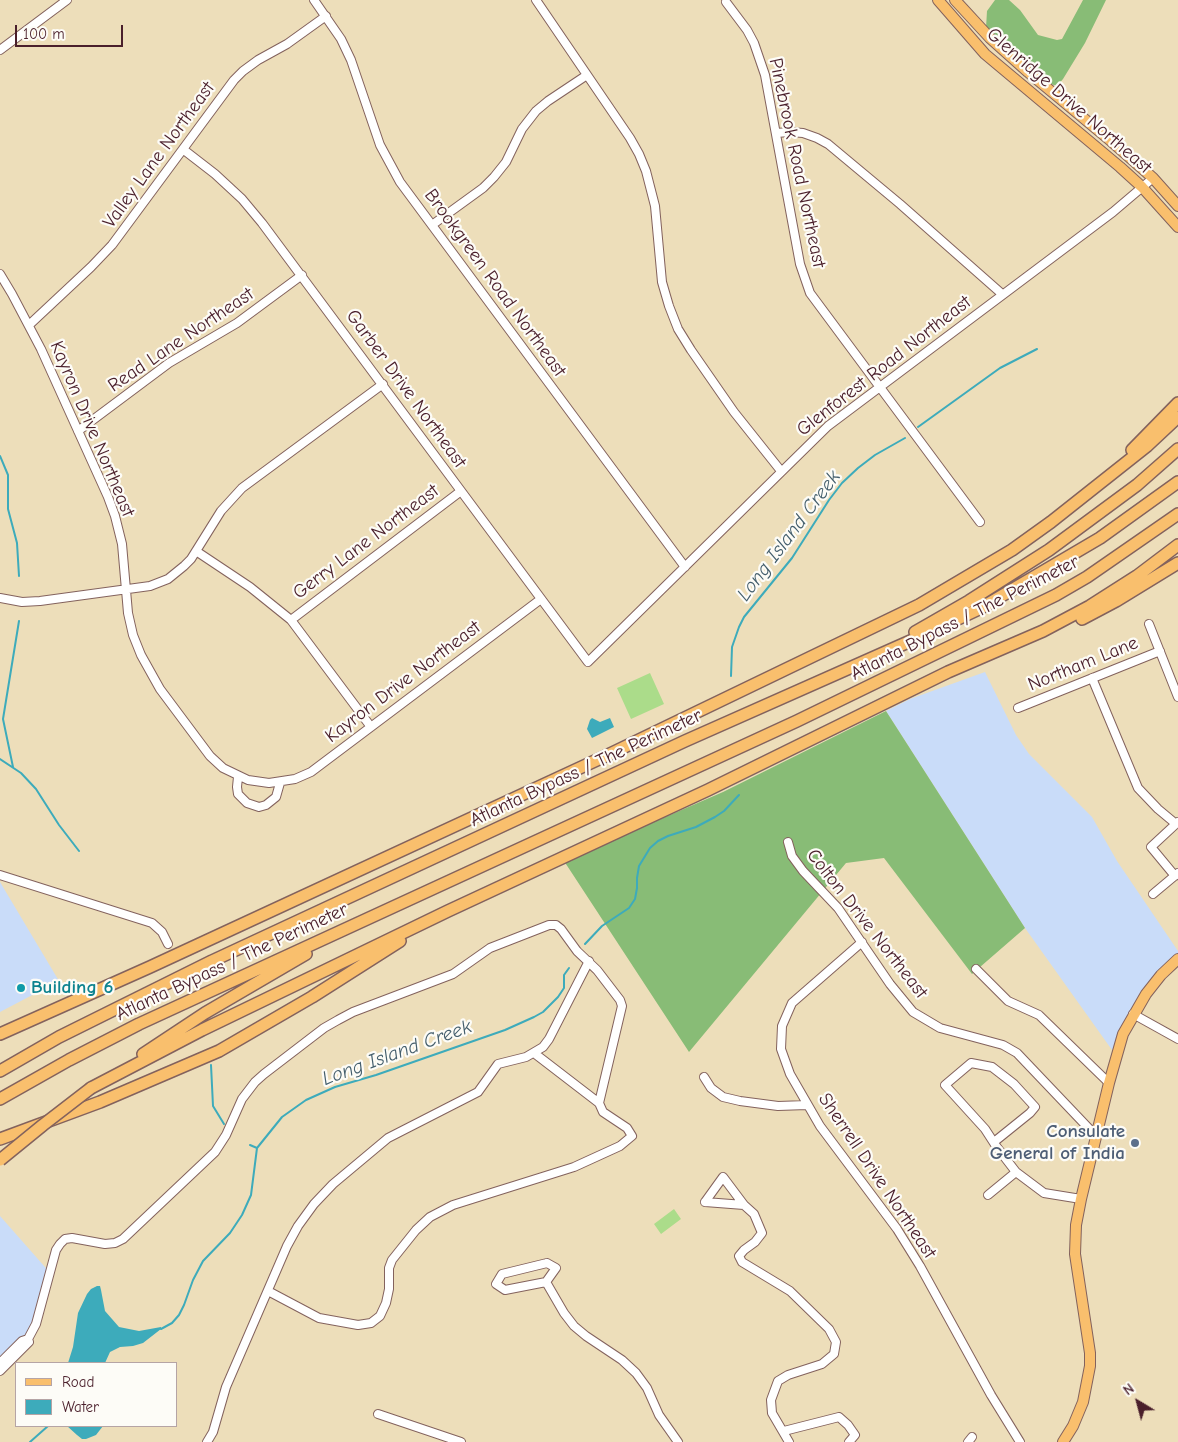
<!DOCTYPE html>
<style>
body{margin:0}
#map{position:relative;width:1178px;height:1442px;overflow:hidden;background:#eddeba;font-family:"Comic Neue",sans-serif}
canvas{display:block}
.legend{position:absolute;left:15px;top:1362px;width:162px;height:65px;box-sizing:border-box;background:#fdfcf7;border:1px solid #b5a4a5;margin:0;padding:6px 9px;list-style:none;font-size:15px;color:#4a1f2b}
.legend li{display:flex;align-items:center;gap:10px;height:25px}
.legend b{width:25px;border:1px solid #b5a4a5}
.north{position:absolute;left:1113px;top:1377px;width:50px;height:50px;-webkit-text-stroke:4px #fdfcf7;paint-order:stroke;rotate:323deg;font-size:14px;font-weight:700;line-height:20px;text-align:center;color:#4a1f2b}
.north::after{content:'';display:block;margin:auto;width:18px;height:22px;background:#4a1f2b;clip-path:polygon(50% 0,100% 100%,50% 72%,0 100%)}
.scale{position:absolute;left:15px;top:25px;width:108px;height:22px;box-sizing:border-box;border:2px solid #4a1f2b;border-top:0;padding-left:6px;font-size:15px;line-height:18px;white-space:nowrap;color:#4a1f2b;-webkit-text-stroke:4px #fdfcf7;paint-order:stroke}
</style>
<div id="map">
<canvas width="1178" height="1442"></canvas>
<ul class="legend">
<li><b style="height:6px;background:#f9bf6d"></b>Road</li>
<li><b style="height:14px;background:#3dabbb"></b>Water</li>
</ul>
<div class="north">N</div>
<div class="scale">100 m</div>
</div>
<script>
const g = document.querySelector('canvas').getContext('2d');
g.lineJoin = 'round';
function fillPath(path, color) { g.fillStyle = color; g.fill(path, 'evenodd'); }
const shape = rows => new Path2D(rows.map(r => 'M' + r).join(''));
function stroke(path, color, width, dash) { g.strokeStyle = color; g.lineWidth = width; g.lineCap = dash ? 'butt' : 'round'; g.setLineDash(dash || []); g.stroke(path); }
function drawText(font, color, halo, rows, align = 'center') {
  g.font = font + ' "Comic Neue",sans-serif'; g.lineWidth = 4.5; g.setLineDash([]); g.textBaseline = 'middle'; g.strokeStyle = halo; g.fillStyle = color; for (const [text, x, y, turn = 0] of rows) {
    g.save(); g.translate(x, y); g.rotate((+turn || 0) * Math.PI / 180); g.textAlign = isNaN(turn) ? turn : align; if (halo) g.strokeText(text, 0, 0); g.fillText(text, 0, 0); g.restore();
  }
}
fillPath(shape([
 [985,672,1016,735,1029,754,1092,817,1117,861,1178,951,1178,959,1152,978,1112,1050,1025,928,886,711,910,699],
 [0,882,59,981,0,1012],
 [0,1216,52,1275,30,1339,0,1365]
]), '#c9dcf9');
fillPath(shape([
 [650,673,664,704,631,719,617,688],
 [674,1209,681,1219,661,1234,654,1224]
]), '#abdc8a');
fillPath(shape([
 [995,0,1009,0,1020,10,1038,35,1057,40,1062,39,1083,0,1106,0,1085,43,1063,79,1057,86,1051,84,1019,57,998,42,986,28,987,11],
 [886,711,1025,928,972,974,884,858,846,863,689,1052,564,861,723,792]
]), '#88bc76');
fillPath(shape([
 [592,718,600,722,610,718,614,727,592,738,587,729,590,720],
 [97,1286,100,1286,101,1290,105,1311,119,1327,139,1331,161,1327,161,1329,143,1343,133,1346,120,1347,110,1352,105,1363,68,1363,73,1347,78,1313,87,1294,91,1289],
 [67,1426,103,1426,96,1435,86,1439,82,1439,77,1435]
]), '#3dabbb');
stroke(shape([
 [918,427,1000,368,1037,349],
 [0,456,8,475,8,509,17,543,19,576],
 [731,676,732,647,739,627,744,617,792,558,829,500,842,483,858,468,875,455,905,438],
 [0,759,21,773,36,789,59,825,79,851],
 [13,767,3,719,19,621],
 [585,944,602,926,629,908,635,899,637,888,637,878,639,866,650,848,658,841,668,836,696,827,715,817,724,811,739,795],
 [211,1065,213,1106,224,1124],
 [250,1145,257,1148],
 [161,1329,172,1323,179,1315,184,1305,193,1280,203,1261,230,1233,242,1215,251,1195,257,1148,282,1117,306,1100,335,1087,376,1075,505,1030,534,1017,543,1012,558,997,564,988,564,975,569,968],
 [30,1442,48,1426]
]), '#3dabbb', 2);
const minor = shape([
 [314,0,341,39,351,60,380,145,400,182,685,567],
 [536,0,630,138,639,154,646,171,655,206,662,282,669,306,678,329,691,350,734,412,781,471],
 [726,2,747,30,754,43,765,75,800,264,810,293,980,522],
 [0,50,67,0],
 [776,133,790,132,803,133,817,138,828,144,900,204,1002,294],
 [184,150,215,174,242,199,262,223,588,662,828,426,1113,212,1153,178],
 [432,225,483,188,494,177,506,162,522,129,536,111,548,101,587,75],
 [0,274,12,294,41,349,108,497,115,516,122,544,128,613,133,635,141,655,160,689,210,756,223,768,248,780,269,783,295,779,311,772,541,599],
 [29,325,91,267,112,245,234,80,243,71,258,60,287,44,326,16],
 [78,431,169,363,237,323,302,275],
 [196,551,250,587,291,620,371,727],
 [0,598,22,602,40,601,150,586,168,579,184,566,191,559,221,511,242,488,383,384],
 [291,620,461,491],
 [1149,624,1178,697],
 [1092,678,1138,788,1158,809,1176,824],
 [1018,708,1160,651],
 [238,777,237,787,238,794,247,803,259,807,266,805,276,797,280,783],
 [788,842,792,856,803,871,838,908,890,984,913,1012,940,1028,1003,1045,1017,1053,1096,1136],
 [0,875,152,923,162,932,168,944],
 [1175,876,1151,847,1178,822],
 [1153,894,1178,873],
 [862,942,792,1003,782,1026,781,1049,790,1074,820,1126,897,1229,920,1266,991,1395,1020,1442],
 [976,969,1008,1001,1039,1015,1109,1083],
 [1133,1014,1178,1039],
 [704,1077,711,1088,723,1097,740,1101,778,1106,807,1105],
 [994,1142,1030,1113,1035,1107,1014,1084,992,1067,971,1063,945,1085,985,1129,996,1146,1016,1172,1044,1193,1081,1199],
 [988,1195,1016,1172],
 [705,1202,744,1205,754,1214,762,1233,755,1242,744,1250,739,1256,742,1262,790,1291,829,1329,836,1342,834,1354,822,1364,788,1375,778,1381,771,1400,772,1413,789,1442],
 [705,1202,723,1177,744,1205],
 [547,1263,556,1268,546,1282,505,1290,496,1284,502,1274,547,1263],
 [546,1282,564,1313,574,1326,586,1336,622,1360,636,1373,647,1388,659,1415,678,1442],
 [268,1291,319,1318,358,1325,371,1323,380,1316,386,1303,389,1289,389,1268,392,1260,416,1230,430,1217,453,1205,574,1167,620,1146,632,1136,627,1128,603,1112,599,1103,534,1053],
 [0,1363,22,1341,28,1339],
 [0,1371,29,1342,28,1339,36,1324,56,1250,60,1244,65,1239,72,1238,105,1244,115,1243,123,1239,215,1152,226,1135,242,1099,255,1082,264,1074,324,1028,338,1020,353,1012,453,974,490,948,549,925,556,925,561,929,577,951,597,970,620,1000,622,1006,599,1103],
 [378,1414,461,1442],
 [784,1431,839,1417,848,1425,855,1435,849,1442],
 [207,1442,213,1432,226,1387,287,1246,298,1226,314,1204,333,1184,388,1138,478,1092,498,1064,526,1057,543,1047,549,1039,589,961],
 [968,1442,972,1437]
]);
const major = shape([
 [938,0,985,54,1120,167,1142,187,1178,227],
 [955,0,990,38,1028,72,1111,141,1153,178,1178,206],
 [1063,1442,1073,1426,1083,1402,1090,1366,1090,1353,1075,1254,1076,1225,1081,1199,1109,1083,1123,1034,1146,994,1161,975,1178,959]
]);
const highway = shape([
 [1132,450,1178,403],
 [1082,619,1116,601,1178,563],
 [915,632,969,601,1049,550,1137,485,1178,449],
 [0,1034,150,967,612,753,919,605,1012,550,1051,522,1147,446,1178,417],
 [143,1054,205,1013,306,954],
 [0,1071,59,1037,212,961,685,741,924,635,981,608,1100,538,1178,482],
 [91,1088,202,1030,448,911,708,790,948,672,1043,631,1090,606,1137,576,1178,545],
 [0,1099,69,1060,139,1024,797,721,1056,595,1087,577,1178,514],
 [0,1139,100,1102,219,1051,312,997,400,941]
]);
stroke(minor, '#83625d', 10);
stroke(major, '#83625d', 12);
stroke(highway, '#83625d', 14);
stroke(minor, '#fff', 8);
stroke(major, '#f9bf6d', 10);
stroke(highway, '#f9bf6d', 11);
const highwayBridge = shape([
 [0,1160,43,1125,91,1088]
]);
stroke(highwayBridge, '#83625d', 14, []);
stroke(highwayBridge, '#f9bf6d', 11);
for (const [x, y, r, color] of [
 [21,988,5,"#0f9aa8"],
 [1135,1143,5,"#5c6f8a"]
]) { const dot = new Path2D(); dot.arc(x, y, r, 0, 2 * Math.PI); g.fillStyle = color; g.fill(dot); stroke(dot, '#fdfcf7', 2); }
drawText('19px', '#4a1f2b', '#fdfcf7', [
 ["Glenridge Drive Northeast",1069,101,41],
 ["Valley Lane Northeast",159,155,-54],
 ["Pinebrook Road Northeast",797,163,78],
 ["Brookgreen Road Northeast",495,283,54],
 ["Read Lane Northeast",181,340,-34],
 ["Glenforest Road Northeast",884,366,-38],
 ["Garber Drive Northeast",406,389,54],
 ["Kayron Drive Northeast",92,429,67],
 ["Gerry Lane Northeast",366,542,-37],
 ["Atlanta Bypass / The Perimeter",965,618,-27],
 ["Northam Lane",1083,664,-22],
 ["Kayron Drive Northeast",403,682,-37],
 ["Atlanta Bypass / The Perimeter",586,768,-25],
 ["Colton Drive Northeast",867,924,52],
 ["Atlanta Bypass / The Perimeter",232,962,-25],
 ["Sherrell Drive Northeast",877,1176,56]
]);
drawText('bold 19px', '#0d838f', '#fdfcf7', [
 ["Building 6",31,988]
], 'left');
drawText('bold 19px', '#4e5e75', '#fdfcf7', [
 ["Consulate",1125,1132],
 ["General of India",1125,1154]
], 'right');
drawText('italic 20px', '#445e6c', '#fdfcf7', [
 ["Long Island Creek",789,536,-53],
 ["Long Island Creek",397,1053,-20]
]);
</script>
